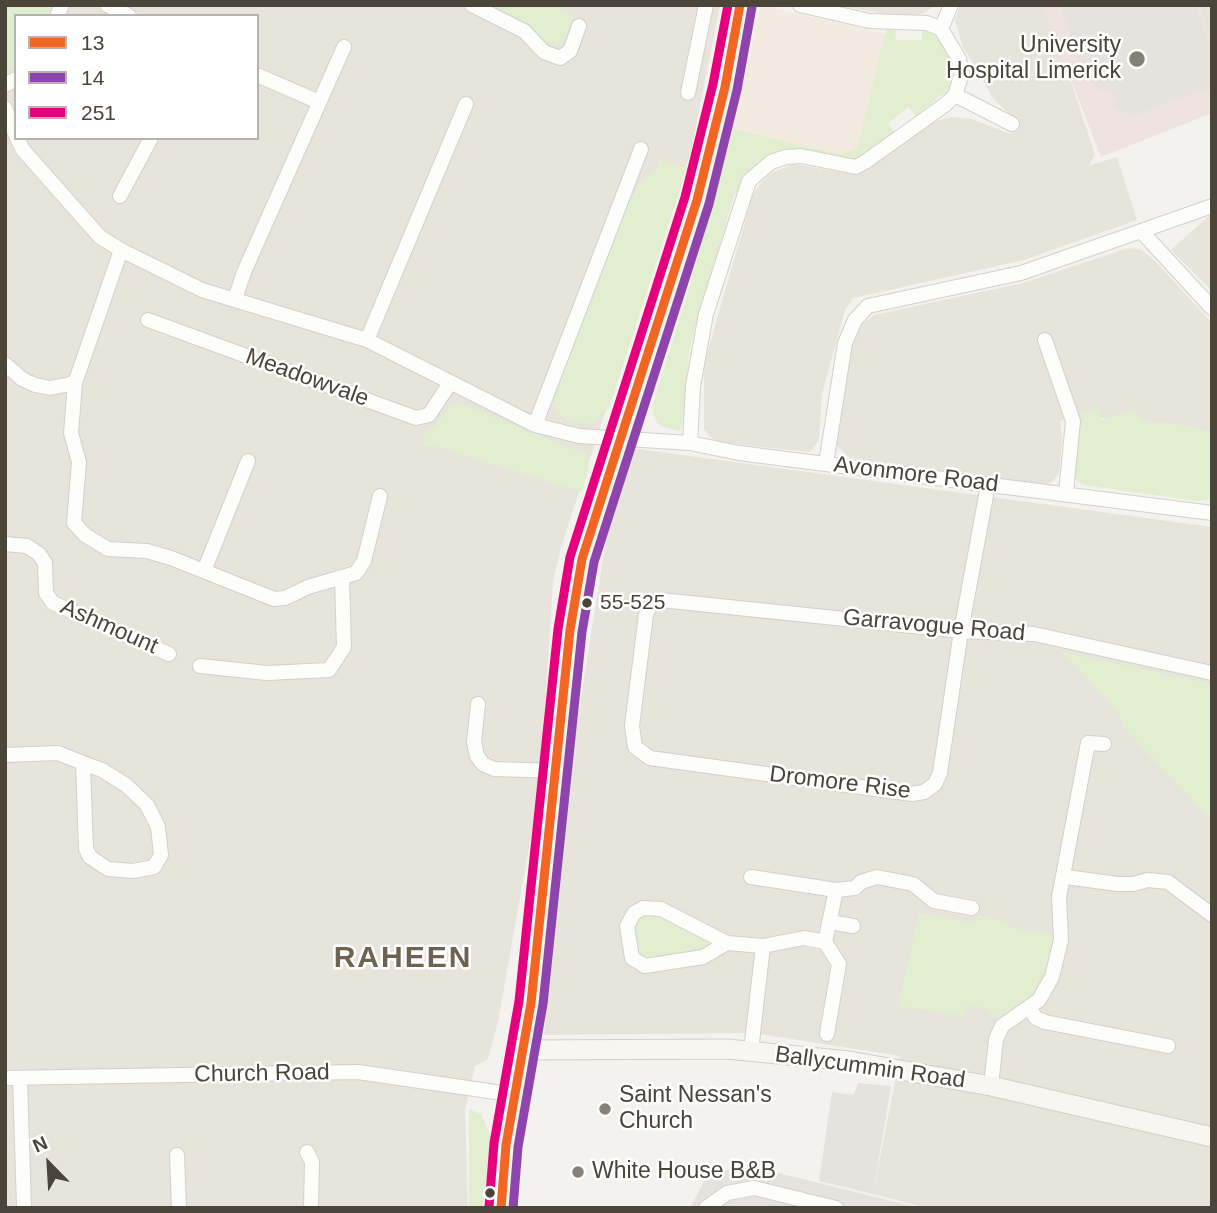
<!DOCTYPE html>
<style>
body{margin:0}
#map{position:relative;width:1217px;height:1213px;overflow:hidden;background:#f4f2ee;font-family:Helvetica,sans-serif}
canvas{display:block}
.frame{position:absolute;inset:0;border:7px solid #4b4439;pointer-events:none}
.legend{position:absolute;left:14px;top:14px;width:245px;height:126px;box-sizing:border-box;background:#fff;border:2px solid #b7b4b0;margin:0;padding:9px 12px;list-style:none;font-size:21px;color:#4b4439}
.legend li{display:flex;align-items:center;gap:14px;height:35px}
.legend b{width:35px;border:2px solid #b7b4b0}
.north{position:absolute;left:14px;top:1129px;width:70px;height:70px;-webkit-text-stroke:5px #fff;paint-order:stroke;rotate:336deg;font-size:19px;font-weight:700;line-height:28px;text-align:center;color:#4b4439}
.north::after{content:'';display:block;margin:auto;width:24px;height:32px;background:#4b4439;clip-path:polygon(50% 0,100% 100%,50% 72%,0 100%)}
</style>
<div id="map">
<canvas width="1217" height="1213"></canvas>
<div class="frame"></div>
<ul class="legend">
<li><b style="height:9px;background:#f26522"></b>13</li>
<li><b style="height:9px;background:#8e44ad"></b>14</li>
<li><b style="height:9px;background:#e5007d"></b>251</li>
</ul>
<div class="north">N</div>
</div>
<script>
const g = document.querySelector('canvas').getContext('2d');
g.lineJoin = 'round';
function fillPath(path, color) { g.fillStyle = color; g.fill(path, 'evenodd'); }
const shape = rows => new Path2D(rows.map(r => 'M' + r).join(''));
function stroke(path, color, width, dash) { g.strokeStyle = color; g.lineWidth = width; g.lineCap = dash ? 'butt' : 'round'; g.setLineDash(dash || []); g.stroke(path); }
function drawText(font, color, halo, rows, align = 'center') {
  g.font = font + ' Helvetica,sans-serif'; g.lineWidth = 5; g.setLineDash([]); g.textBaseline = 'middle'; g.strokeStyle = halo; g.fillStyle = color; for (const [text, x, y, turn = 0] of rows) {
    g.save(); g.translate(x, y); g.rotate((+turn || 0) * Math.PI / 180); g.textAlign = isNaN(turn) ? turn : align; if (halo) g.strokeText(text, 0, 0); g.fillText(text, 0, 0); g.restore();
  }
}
fillPath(shape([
 [5,5,720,5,691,151,562,544,553,581,540,785,498,1022,488,1059,475,1066,465,1110,468,1208,5,1208],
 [16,16,257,16,257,138,16,138],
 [836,5,937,5,920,15,890,15],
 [960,5,1042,5,1067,69,1095,155,1088,166,1117,157,1137,220,1024,260,853,298,845,310,822,394,819,440,810,452,715,442,704,429,704,364,753,194,761,183,771,173,793,164,858,175,932,122,952,117,972,119,1010,134,1018,123,993,98,963,47,955,21],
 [1212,213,1212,291,1171,250],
 [1128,248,1140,249,1155,261,1212,323,1212,432,1163,422,1148,424,1077,415,1060,421,1062,441,1059,474,1052,482,1039,486,850,458,835,444,851,349,860,326,874,315,1023,283],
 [631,448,1212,527,1212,1208,927,1208,873,1194,900,1056,754,1033,544,1035,563,811,606,540]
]), '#e7e4dc');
fillPath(shape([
 [761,5,885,34,857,148,840,154,733,129]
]), '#f3ebdf');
fillPath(shape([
 [859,1083,891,1086,873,1194,819,1181,832,1092,853,1095],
 [734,1167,762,1169,920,1208,690,1208,705,1180]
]), '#e6e2de');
fillPath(shape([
 [1042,5,1212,5,1212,113,1101,157]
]), '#eee3df');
fillPath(shape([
 [5,5,56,5,51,16,16,16,16,68,9,69,5,66],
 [500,5,553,5,573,16,563,42,556,46,541,41,528,25,497,12],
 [886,29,895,29,896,40,922,40,922,30,928,29,936,33,947,47,956,71,951,87,916,116,909,107,888,123,895,133,861,158,853,160,810,150,787,150,767,157,749,171,734,196,695,329,689,352,682,427,679,431,660,426,653,414,653,404,690,285,733,129,840,154,857,148],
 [660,159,687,168,609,408,592,424,567,421,555,409,555,394,629,195,634,196,639,183,656,170],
 [460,403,585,454,589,467,582,492,437,447,422,445,426,432,435,426,449,406],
 [1098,409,1102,420,1134,411,1148,424,1163,422,1212,432,1212,499,1198,501,1082,485,1075,478,1077,415],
 [1062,652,1212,684,1212,821,1122,726,1118,712],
 [919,913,975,923,978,915,1008,922,1008,927,1055,935,1053,953,1039,992,1019,1008,993,1017,987,1009,966,1005,964,1016,898,1006],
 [640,915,662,915,711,941,711,945,706,951,650,960,637,956,634,924],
 [469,1109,481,1114,491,1136,483,1208,469,1208]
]), '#e1eecf');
fillPath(shape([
 [1060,5,1195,5,1212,53,1209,78,1212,87,1133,116,1113,106,1118,96,1094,87,1084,76],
 [1200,5,1212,5,1212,39]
]), '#e6e3df');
const street = shape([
 [107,5,129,16],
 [472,5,524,31,544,52,560,58,570,51,579,26],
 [57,16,62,5],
 [941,29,951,5],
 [257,75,319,102],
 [5,85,16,79],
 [688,93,706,5],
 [955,95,1012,124],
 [5,108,16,136],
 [17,138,23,150,100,237,121,250,202,290,367,340,535,425,579,436,690,443,739,453,1212,513],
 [120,196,151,138],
 [1141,231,1212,206],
 [235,299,244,272,344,47],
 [148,320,416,418,429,415,450,383],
 [367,340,466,104],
 [1045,340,1073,421,1066,493],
 [5,364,22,379,35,385,50,388,75,383,121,250],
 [75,383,71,433,79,462,74,523,85,535,108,549,147,551,171,558,274,599,285,598,308,587,356,573,364,561,380,496],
 [535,425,641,149],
 [690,443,693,386,706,314,749,181,771,162,786,157,801,156,856,167,865,162,946,104,955,95,962,73,959,59,941,29,927,23,869,21,800,5],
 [826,464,845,343,855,320,868,306,1021,273,1141,231,1212,308],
 [988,485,961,631,940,773,935,784,924,792,912,794,650,758,635,747,632,726,646,615,649,607,661,600,961,631,1034,634,1212,673],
 [5,544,27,546,39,554,45,563,46,593,53,603,169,654],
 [204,571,248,461],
 [200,666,267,673,329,670,344,647,342,579],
 [478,704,474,742,477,756,483,764,494,769,556,771],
 [5,755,58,753,83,763,102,770,126,785,147,805,158,827,161,855,154,867,133,871,108,869,90,857,86,849,83,763],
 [751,877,836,890,825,942,839,964,827,1034],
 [1066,877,1118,884,1133,884,1148,880,1168,882,1212,915],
 [836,890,855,888,861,882,877,877,913,884,934,901,972,908],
 [830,922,853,926],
 [727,943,661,909,643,908,634,913,627,926,632,958,645,966,703,957,727,943,763,946,804,938,825,942],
 [1029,1008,1036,1018,1045,1022,1168,1046],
 [751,1051,763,946],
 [5,1078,358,1072,516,1095],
 [20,1078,24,1208],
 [991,1086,996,1039,1002,1026,1039,1000,1052,977,1061,940,1059,897,1088,743,1104,744],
 [307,1152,312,1162,311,1208],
 [177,1155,179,1208],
 [706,1208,727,1193,754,1188,836,1208]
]);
const secondary = shape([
 [523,1050,727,1049,849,1061,991,1086,1212,1137],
 [501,1208,506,1145,531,1003,570,630,582,559,697,200,725,87,740,5]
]);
stroke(street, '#d2d0cb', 16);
stroke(secondary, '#d3cfc5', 21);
stroke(street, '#fdfdfc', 14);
stroke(secondary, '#f7f6f1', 19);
stroke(shape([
 [501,1208,506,1145,531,1003,570,630,582,559,697,200,725,87,740,5]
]), '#f26522', 9);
stroke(shape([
 [513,1208,518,1147,543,1004,582,632,594,562,709,204,737,90,752,7]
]), '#8e44ad', 9);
stroke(shape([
 [489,1207,494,1143,519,1001,558,629,570,557,685,197,713,84,728,5]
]), '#e5007d', 9);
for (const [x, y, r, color] of [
 [1137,59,9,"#868178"],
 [587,603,6,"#4b4439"],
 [605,1109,7,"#868178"],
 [578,1172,7,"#868178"],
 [490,1193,6,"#4b4439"]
]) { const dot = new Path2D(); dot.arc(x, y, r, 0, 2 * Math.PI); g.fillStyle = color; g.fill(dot); stroke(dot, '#fff', 2.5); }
drawText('21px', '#4b4439', '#fff', [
 ["55-525",600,603]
], 'left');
drawText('23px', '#4b4439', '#fff', [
 ["University",1121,46,"right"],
 ["Hospital Limerick",1121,72,"right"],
 ["Saint Nessan's",619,1096],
 ["Church",619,1122],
 ["White House B&B",592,1172]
], 'left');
drawText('23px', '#4b4439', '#fff', [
 ["Meadowvale",307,378,20],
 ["Avonmore Road",916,475,7],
 ["Garravogue Road",934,626,5],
 ["Ashmount",109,627,24],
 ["Dromore Rise",840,783,7],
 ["Ballycummin Road",870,1068,8],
 ["Church Road",262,1074,-1]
]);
g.letterSpacing = '2px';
drawText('bold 30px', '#6e6250', '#fff', [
 ["RAHEEN",403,959]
]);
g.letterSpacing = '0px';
</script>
